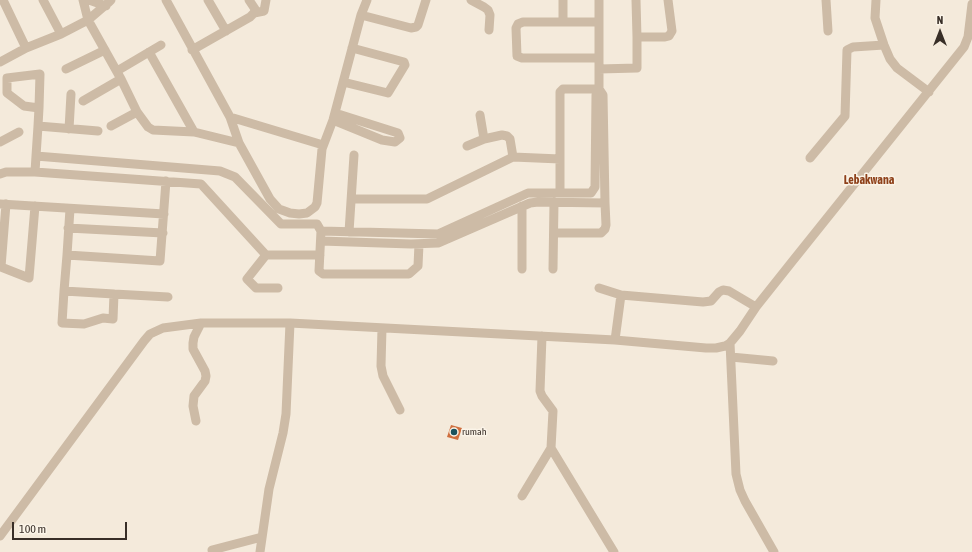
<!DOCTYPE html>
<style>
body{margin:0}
#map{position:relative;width:972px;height:552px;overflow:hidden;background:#f4eadb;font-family:"Asap Condensed",sans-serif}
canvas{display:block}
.north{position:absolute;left:920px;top:12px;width:40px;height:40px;-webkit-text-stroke:3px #fbf4e8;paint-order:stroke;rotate:0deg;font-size:11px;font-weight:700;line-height:16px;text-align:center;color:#382e27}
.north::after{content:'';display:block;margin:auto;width:14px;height:18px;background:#382e27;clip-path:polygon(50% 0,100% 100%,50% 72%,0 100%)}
.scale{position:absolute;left:12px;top:522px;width:115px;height:18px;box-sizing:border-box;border:2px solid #382e27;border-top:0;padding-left:5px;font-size:12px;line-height:14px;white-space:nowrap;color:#382e27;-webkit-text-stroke:3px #fbf4e8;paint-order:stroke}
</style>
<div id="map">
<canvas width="972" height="552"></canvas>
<div class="north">N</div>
<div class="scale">100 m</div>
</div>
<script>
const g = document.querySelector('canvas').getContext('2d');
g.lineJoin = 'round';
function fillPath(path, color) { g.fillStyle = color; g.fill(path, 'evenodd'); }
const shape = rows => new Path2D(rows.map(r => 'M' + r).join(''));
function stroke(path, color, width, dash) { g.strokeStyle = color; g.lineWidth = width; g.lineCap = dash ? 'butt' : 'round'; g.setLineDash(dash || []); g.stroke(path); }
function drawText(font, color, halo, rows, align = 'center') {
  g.font = font + ' "Asap Condensed",sans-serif'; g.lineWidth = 3; g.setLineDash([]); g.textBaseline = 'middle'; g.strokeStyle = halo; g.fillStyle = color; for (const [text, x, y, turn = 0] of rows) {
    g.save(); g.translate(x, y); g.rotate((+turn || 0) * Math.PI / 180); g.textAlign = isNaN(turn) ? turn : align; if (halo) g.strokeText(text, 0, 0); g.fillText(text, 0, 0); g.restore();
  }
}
fillPath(shape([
 [451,425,462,428,458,440,447,437]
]), '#cf6f3e');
stroke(shape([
 [3,0,26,48],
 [43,0,61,34],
 [83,0,88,20,121,79,137,112,148,127,153,130,194,132,239,143],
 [89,0,106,6],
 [166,0,230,117,239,143,270,199,279,209,290,213,299,214,307,213,315,207,317,203,322,149,333,120,361,15,367,0],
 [208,0,226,31],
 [471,0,484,7,488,10,490,15,489,30],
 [563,0,563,22,523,22,518,24,516,28,517,56,522,58,599,58],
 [636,0,637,37],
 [826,0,828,31],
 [876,0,875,18,884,45,890,59,897,68,929,92],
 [254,13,264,11,266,0],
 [361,15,411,28,416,27,418,25,426,0],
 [563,22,599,22],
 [192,50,250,17,254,13,255,9,249,0],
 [149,52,194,132],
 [0,62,26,48,61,34,88,20,109,2,111,0],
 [66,69,105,50],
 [599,69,637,68,637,37,665,37,669,36,672,31,668,0],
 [117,71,161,45],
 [343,82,388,93,405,65,404,62,352,48],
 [83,101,121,79],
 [480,115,484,139],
 [230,117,323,145],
 [333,120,382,140,395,142,400,138,398,133,335,113],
 [38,126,98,131],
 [111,126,137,112],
 [69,129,71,94],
 [0,142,19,132],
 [467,146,484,139,502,135,507,136,510,139,513,157],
 [36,156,220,171,235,177,281,224,317,224,321,231,319,271,323,274,409,274,418,266,419,244],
 [810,158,845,116,847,50,853,47,884,45],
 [35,172,36,156,38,126,39,108,40,74,7,78,7,93,24,106,39,108],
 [0,174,6,172,35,172,201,184,266,255,320,255],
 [560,192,560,92,563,89,599,89],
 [352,199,427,199,513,157,560,159],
 [0,204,164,214],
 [6,204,1,267,29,278,35,206],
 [522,206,522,269],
 [68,228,163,233],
 [321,231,438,234,528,193,591,193,595,187,596,95,599,89],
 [349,232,354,155],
 [554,233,601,233,605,229,606,225,605,203],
 [321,241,411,244,438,243,530,203,538,202,605,203,603,95,599,89,599,0],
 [67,255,160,261,166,181],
 [266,255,247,279,256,288,278,288],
 [553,269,554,202],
 [599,288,621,295,703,302,711,301,719,292,723,290,729,291,756,307],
 [64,291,114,294,113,319,103,318,84,324,62,323,64,291,67,255,70,209],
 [114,294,168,297],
 [382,328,381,366,383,376,400,410],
 [615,340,621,295],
 [730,343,736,474,740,490,745,501,774,552],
 [731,357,773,361],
 [196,421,193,406,194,396,205,381,206,376,205,371,193,349,193,343,194,337,201,323],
 [551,448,614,552],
 [522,496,551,448,553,411,542,396,540,391,542,336],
 [0,536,144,341,150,334,163,328,201,323,290,323,615,340,706,348,716,348,725,346,730,343,740,331,756,307,791,263,964,47,968,37,972,4],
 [212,550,262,537],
 [260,552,269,489,283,433,286,414,290,323]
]), '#cdbba6', 9);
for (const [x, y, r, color] of [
 [454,432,4,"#1a525d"]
]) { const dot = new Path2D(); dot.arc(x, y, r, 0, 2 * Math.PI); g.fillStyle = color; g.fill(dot); stroke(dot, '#fbf4e8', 1.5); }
drawText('10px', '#382e27', '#fbf4e8', [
 ["rumah",462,432]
], 'left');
drawText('bold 12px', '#8e411a', '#fbf4e8', [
 ["Lebakwana",869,180]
]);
</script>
